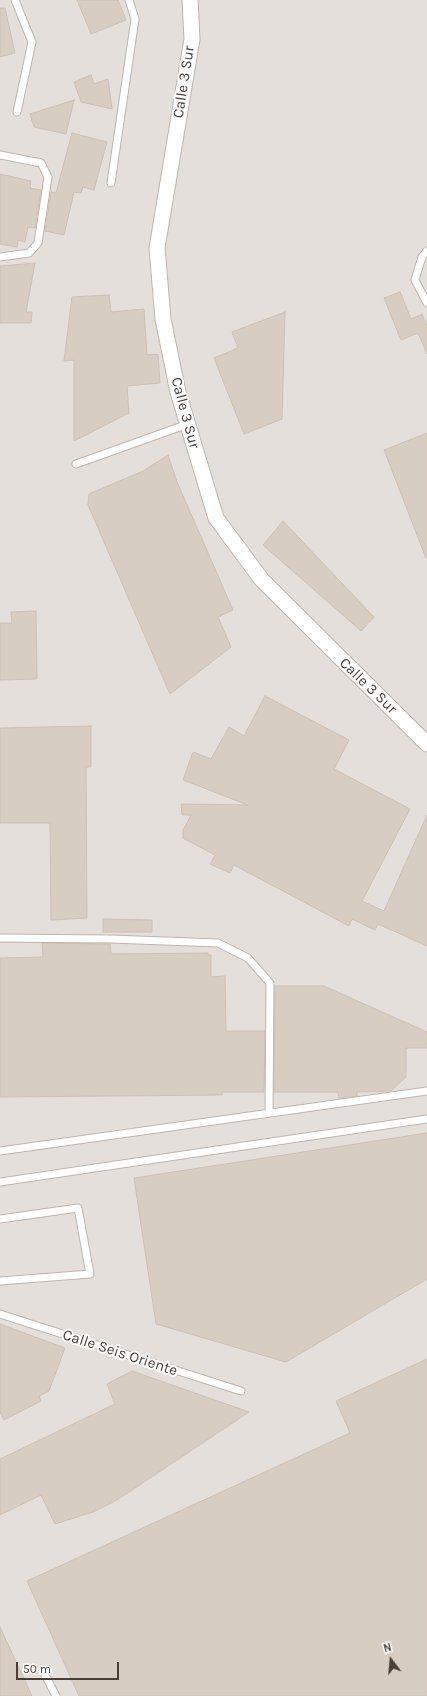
<!DOCTYPE html>
<style>
body{margin:0}
#map{position:relative;width:427px;height:1696px;overflow:hidden;background:#f4f0ea;font-family:Karla,sans-serif}
canvas{display:block}
.north{position:absolute;left:371px;top:1640px;width:40px;height:40px;-webkit-text-stroke:3px #fff;paint-order:stroke;rotate:344deg;font-size:11px;font-weight:700;line-height:16px;text-align:center;color:#483f39}
.north::after{content:'';display:block;margin:auto;width:14px;height:18px;background:#483f39;clip-path:polygon(50% 0,100% 100%,50% 72%,0 100%)}
.scale{position:absolute;left:16px;top:1662px;width:103px;height:18px;box-sizing:border-box;border:2px solid #483f39;border-top:0;padding-left:5px;font-size:12px;line-height:14px;white-space:nowrap;color:#483f39;-webkit-text-stroke:3px #fff;paint-order:stroke}
</style>
<div id="map">
<canvas width="427" height="1696"></canvas>
<div class="north">N</div>
<div class="scale">50 m</div>
</div>
<script>
const g = document.querySelector('canvas').getContext('2d');
g.lineJoin = 'round';
function fillPath(path, color) { g.fillStyle = color; g.fill(path, 'evenodd'); }
const shape = rows => new Path2D(rows.map(r => 'M' + r).join(''));
function stroke(path, color, width, dash) { g.strokeStyle = color; g.lineWidth = width; g.lineCap = dash ? 'butt' : 'round'; g.setLineDash(dash || []); g.stroke(path); }
function drawText(font, color, halo, rows, align = 'center') {
  g.font = font + ' Karla,sans-serif'; g.lineWidth = 4; g.setLineDash([]); g.textBaseline = 'middle'; g.strokeStyle = halo; g.fillStyle = color; for (const [text, x, y, turn = 0] of rows) {
    g.save(); g.translate(x, y); g.rotate((+turn || 0) * Math.PI / 180); g.textAlign = isNaN(turn) ? turn : align; if (halo) g.strokeText(text, 0, 0); g.fillText(text, 0, 0); g.restore();
  }
}
fillPath(shape([
 [0,0,427,0,427,1696,0,1696]
]), '#e4dfdb');
const building = shape([
 [77,0,118,0,126,20,91,34,77,0],
 [0,8,5,8,15,53,0,57,0,8],
 [91,75,94,84,108,79,112,109,81,102,74,82,91,75],
 [74,100,66,134,34,127,30,114,74,100],
 [72,133,107,142,94,190,83,187,81,193,74,192,64,235,45,231,51,192,56,193,72,133],
 [0,174,31,181,30,188,41,190,35,228,28,227,25,242,18,240,17,247,0,244,0,174],
 [35,263,26,312,32,312,31,323,0,323,0,266,35,263],
 [400,292,411,319,422,314,427,326,427,354,418,333,401,340,384,298,400,292],
 [109,295,111,312,144,309,147,355,158,354,160,383,127,386,129,413,74,441,74,360,64,361,72,297,109,295],
 [285,312,282,419,244,434,214,358,238,348,232,332,285,312],
 [427,433,427,558,426,558,384,450,427,433],
 [168,455,177,482,233,610,218,617,231,647,170,694,88,505,89,494,143,471,168,455],
 [283,521,374,617,361,631,263,545,283,521],
 [36,611,37,679,0,680,0,623,12,623,11,612,36,611],
 [265,696,349,740,334,769,410,809,362,901,384,911,427,815,427,946,378,924,375,930,352,919,349,926,234,865,230,873,210,864,215,855,183,838,183,830,191,815,182,815,181,804,248,805,183,780,193,752,211,759,229,727,244,736,265,696],
 [91,726,91,767,86,767,87,918,51,920,50,823,0,823,0,728,91,726],
 [103,919,152,920,152,932,103,932,103,919],
 [42,943,110,944,111,954,208,953,208,955,211,955,211,977,225,976,226,1031,265,1031,264,1092,222,1092,222,1095,0,1097,0,958,43,957,42,943],
 [275,986,324,986,427,1032,427,1048,406,1048,406,1077,391,1091,357,1092,357,1096,339,1098,338,1092,274,1092,275,986],
 [427,1133,427,1279,286,1362,156,1324,134,1178,427,1133],
 [0,1324,65,1348,49,1391,39,1396,41,1401,4,1420,0,1412,0,1324],
 [427,1359,427,1696,79,1696,27,1581,350,1433,336,1401,427,1359],
 [132,1371,249,1412,117,1500,93,1512,55,1524,41,1495,0,1515,0,1459,115,1404,107,1384,132,1371],
 [0,1627,32,1696,0,1696,0,1627]
]);
fillPath(building, '#d8cdc3');
stroke(building, '#d0c0b4', 1);
const service = shape([
 [15,0,32,42,17,112],
 [0,155,41,163,48,177,38,243,29,253,0,257],
 [111,183,135,19,129,0],
 [427,251,422,257,415,280,427,303],
 [76,464,188,424],
 [0,938,108,939],
 [111,939,218,943,248,958,270,983,269,1113],
 [0,1151,427,1091],
 [0,1182,427,1119],
 [0,1219,78,1208,90,1274,0,1281],
 [0,1314,241,1391],
 [45,1675,56,1696]
]);
const minor = shape([
 [190,0,192,39,157,248,163,319,178,392,216,518,262,580,427,744]
]);
stroke(service, '#bfb6ad', 9);
stroke(minor, '#bfb6ad', 17);
stroke(service, '#fff', 7);
stroke(minor, '#fff', 15);
drawText('15px', '#483f39', '#fff', [
 ["Calle 3 Sur",184,82,-81],
 ["Calle 3 Sur",185,413,75],
 ["Calle 3 Sur",368,686,44],
 ["Calle Seis Oriente",120,1353,18]
]);
</script>
